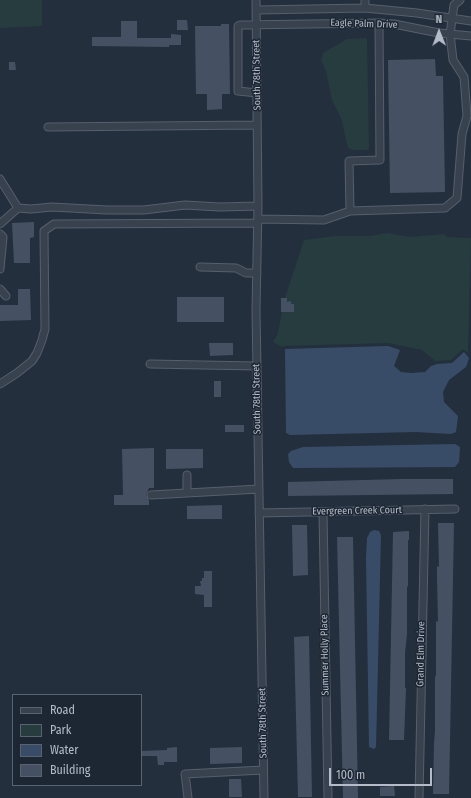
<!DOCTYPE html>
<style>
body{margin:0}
#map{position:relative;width:471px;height:798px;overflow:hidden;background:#242f3e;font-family:"Fira Sans Condensed",sans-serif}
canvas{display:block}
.legend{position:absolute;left:12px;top:694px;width:130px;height:92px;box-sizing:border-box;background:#1d2633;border:1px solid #59626f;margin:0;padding:5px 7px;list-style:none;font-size:12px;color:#b4bcc9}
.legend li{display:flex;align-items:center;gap:8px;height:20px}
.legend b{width:20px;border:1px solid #59626f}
.north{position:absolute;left:419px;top:12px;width:40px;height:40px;-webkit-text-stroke:3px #1d2633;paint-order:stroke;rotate:359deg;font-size:11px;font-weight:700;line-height:16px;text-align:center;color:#b4bcc9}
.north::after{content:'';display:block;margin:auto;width:14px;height:18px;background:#b4bcc9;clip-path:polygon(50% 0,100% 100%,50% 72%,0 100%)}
.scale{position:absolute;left:329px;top:768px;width:103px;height:18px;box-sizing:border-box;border:2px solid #b4bcc9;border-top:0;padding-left:5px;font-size:12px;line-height:14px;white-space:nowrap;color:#b4bcc9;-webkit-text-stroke:3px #1d2633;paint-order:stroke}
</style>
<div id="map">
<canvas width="471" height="798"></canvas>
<ul class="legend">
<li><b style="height:5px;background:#38414e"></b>Road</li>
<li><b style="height:11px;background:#263c3f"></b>Park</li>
<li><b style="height:11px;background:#394c67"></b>Water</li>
<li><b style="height:11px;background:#455162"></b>Building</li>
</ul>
<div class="north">N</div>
<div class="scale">100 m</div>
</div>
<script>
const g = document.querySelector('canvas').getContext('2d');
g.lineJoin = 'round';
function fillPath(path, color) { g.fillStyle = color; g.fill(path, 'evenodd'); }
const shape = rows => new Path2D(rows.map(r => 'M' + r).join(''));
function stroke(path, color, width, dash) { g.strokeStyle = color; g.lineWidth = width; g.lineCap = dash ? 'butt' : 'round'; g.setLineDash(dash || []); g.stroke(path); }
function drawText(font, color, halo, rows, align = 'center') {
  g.font = font + ' "Fira Sans Condensed",sans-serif'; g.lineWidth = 3; g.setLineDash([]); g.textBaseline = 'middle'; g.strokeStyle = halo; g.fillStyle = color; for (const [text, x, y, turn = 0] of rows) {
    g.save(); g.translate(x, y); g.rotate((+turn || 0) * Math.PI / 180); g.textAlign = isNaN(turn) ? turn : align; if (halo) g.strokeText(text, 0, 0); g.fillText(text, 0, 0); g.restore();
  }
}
fillPath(shape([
 [0,0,42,0,42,26,0,28],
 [367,38,369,149,367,150,354,150,348,148,341,118,332,100,326,71,321,60,323,53,347,39],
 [387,233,410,237,445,234,447,237,471,238,468,353,463,349,451,360,435,361,422,350,388,343,285,346,282,347,273,342,278,333,284,301,304,240,335,236,370,236]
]), '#263c3f');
fillPath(shape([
 [388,346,400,350,394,366,401,372,411,373,425,372,431,366,437,364,452,363,464,352,469,358,466,367,449,380,443,392,444,402,458,416,456,432,451,434,416,432,290,435,286,433,285,349],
 [455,444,460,447,459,462,455,467,298,468,293,468,289,462,288,454,291,451,303,447],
 [374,530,379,531,381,535,376,747,374,749,369,747,366,558,367,538,370,532]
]), '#394c67');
fillPath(shape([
 [177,20,187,20,188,30,177,30],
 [121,21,137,21,137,38,171,38,171,34,181,35,181,45,169,45,169,47,92,46,92,37,121,37],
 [221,24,229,24,230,94,222,94,222,109,207,110,207,94,196,94,195,26,221,26],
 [435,59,436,76,443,76,445,192,390,193,388,60],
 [9,62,15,62,16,70,9,70],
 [34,222,34,237,30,238,30,263,14,263,12,223],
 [18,289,30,289,31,320,0,321,0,305,18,305],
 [177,297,224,297,224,322,177,322],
 [281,298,287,298,287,302,291,301,291,304,294,304,294,312,281,312],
 [209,343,233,343,233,355,210,356],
 [214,381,221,381,221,397,214,397],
 [225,425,244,425,244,432,225,432],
 [154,448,154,488,149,488,146,495,149,500,149,505,114,505,114,495,123,495,122,449],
 [166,449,203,449,203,468,166,469],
 [402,479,453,479,453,494,288,496,288,482],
 [222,505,222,519,187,519,187,506],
 [438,523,454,523,449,794,433,794,434,743,435,731,435,676,436,676,436,621,438,622,437,578,437,566,439,567],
 [292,525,307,525,308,575,293,576],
 [409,531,409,540,408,540,408,586,407,587,407,634,405,653,405,688,406,688,404,740,389,740,393,532],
 [337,537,353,537,358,798,343,798],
 [204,571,212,571,212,607,204,607,204,595,195,594,195,586,201,586,200,581,202,581,202,578,204,578],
 [309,636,312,797,298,797,294,637],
 [177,747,177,762,164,762,164,765,158,765,157,756,141,756,141,751,167,750,167,748],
 [242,747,242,763,210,764,210,748],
 [229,779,241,779,242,797,229,797],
 [394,786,395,796,380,796,380,787]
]), '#455162');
const minor = shape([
 [256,0,258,206,256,310,264,798],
 [365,0,365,8],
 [256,10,365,8,417,13,471,21],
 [257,93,238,91,238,26,240,25,379,23,394,24,439,33,471,36],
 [48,127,257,125],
 [0,179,18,208],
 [350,211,349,161,380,160,379,23],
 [258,219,324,220,350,211,445,208,457,198,462,134,467,116,464,77,453,60,450,34,454,5,460,0],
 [0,224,18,208,31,209,52,207,107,210,144,210,185,205,220,207,258,206],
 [0,234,3,237,0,269],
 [200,267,236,268,246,273,257,273],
 [0,289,6,296],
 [150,364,257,366],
 [0,384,17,373,32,361,37,353,42,340,45,329,44,231,54,224,258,223],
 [187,475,187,493,259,489],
 [151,495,187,493],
 [323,512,328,798],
 [259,513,455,509],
 [188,798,185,774,263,770],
 [419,798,425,509]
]);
stroke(minor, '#565f6c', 9);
stroke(minor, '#38414e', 7);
drawText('10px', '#b4bcc9', '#1d2633', [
 ["Eagle Palm Drive",364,24,2],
 ["South 78th Street",257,75,-91],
 ["South 78th Street",257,399,-91],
 ["Evergreen Creek Court",357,511,-1],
 ["Grand Elm Drive",421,654,-89],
 ["Summer Holly Place",325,655,-91],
 ["South 78th Street",263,723,-91]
]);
</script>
